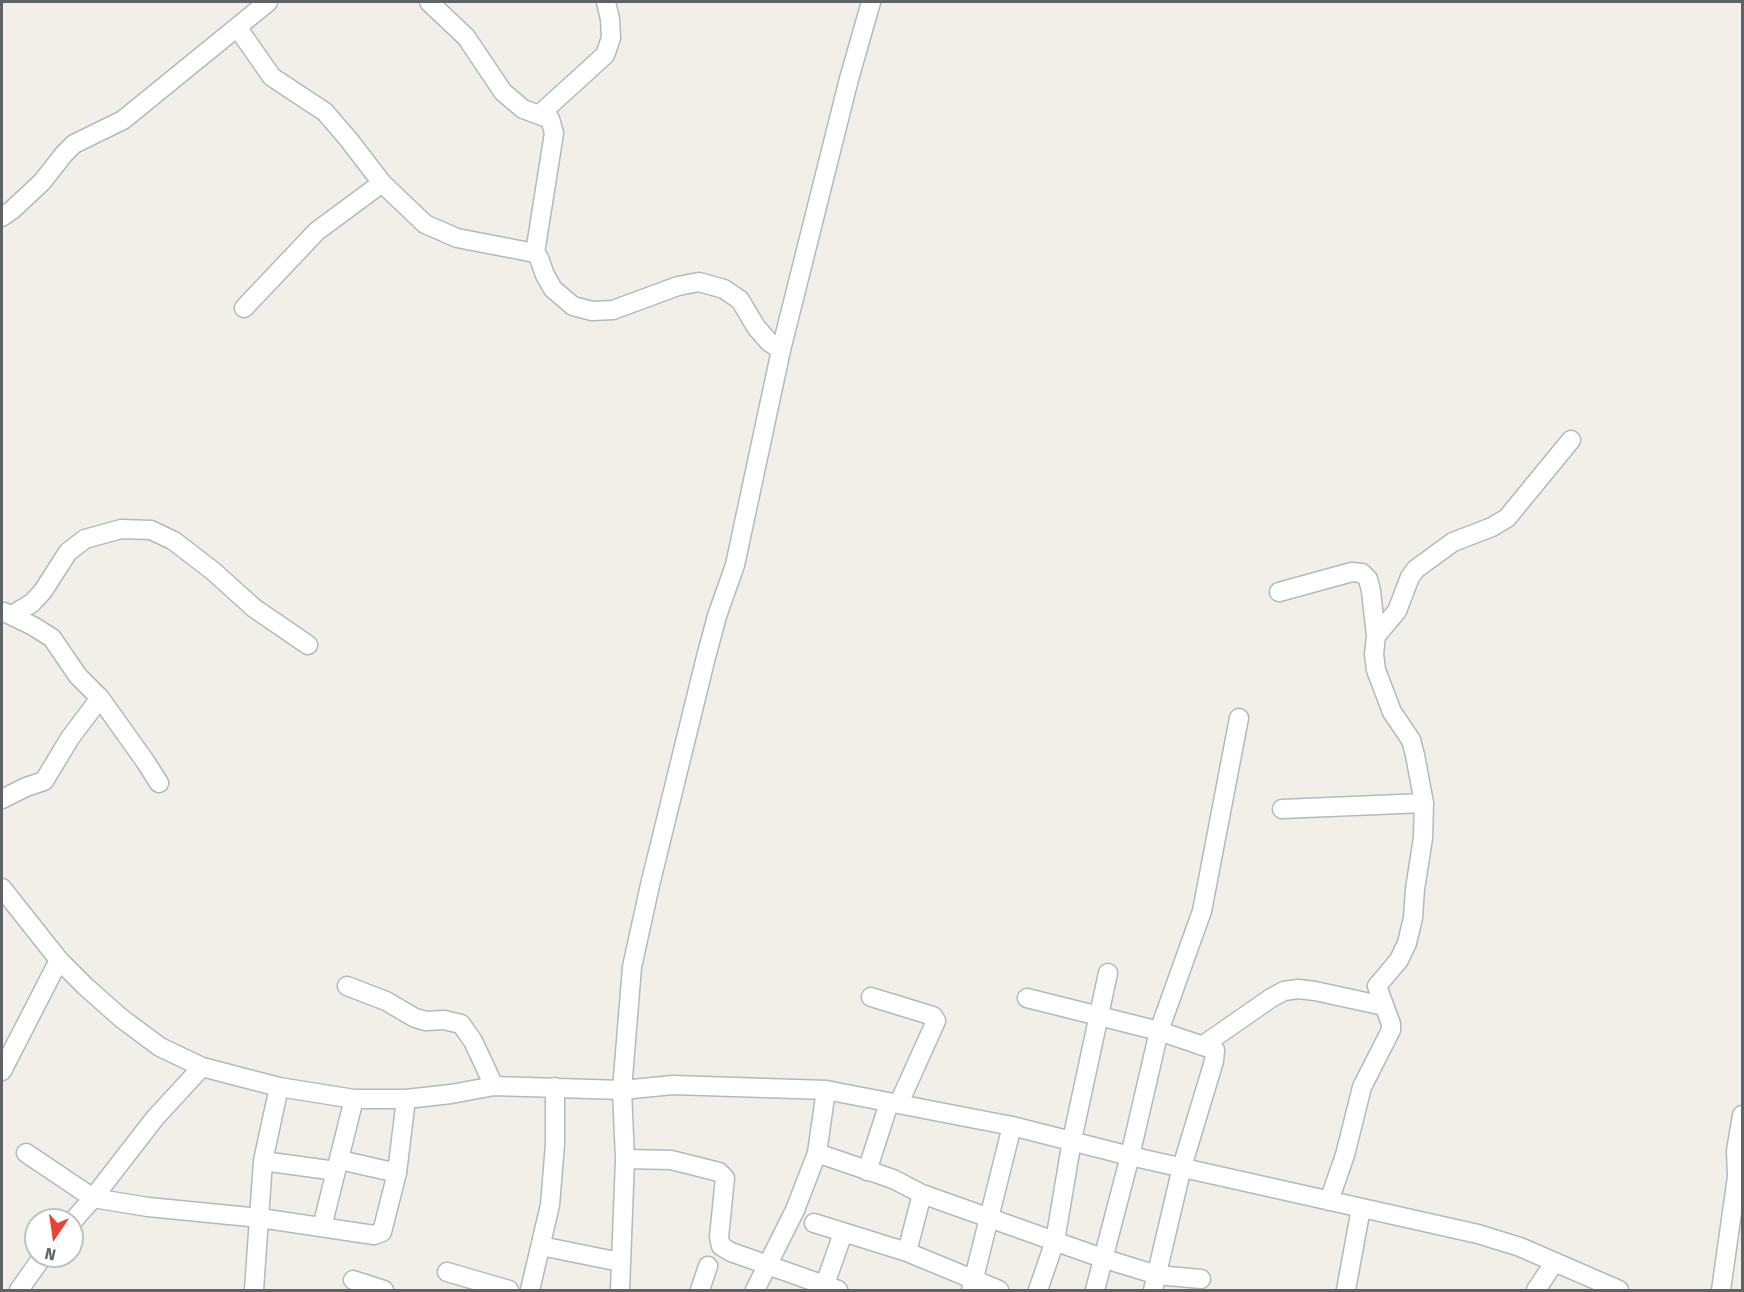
<!DOCTYPE html>
<style>
body{margin:0}
#map{position:relative;width:1744px;height:1292px;overflow:hidden;background:#f1efe8;font-family:"Fira Sans",sans-serif}
canvas{display:block}
.frame{position:absolute;inset:0;border:3px solid #5f6368;pointer-events:none}
.north{position:absolute;left:24px;top:1208px;width:60px;height:60px;box-sizing:border-box;background:#fff;border:2px solid #bfc1c3;border-radius:50%;rotate:193deg;font-size:16px;font-weight:700;line-height:24px;text-align:center;color:#5f6368}
.north::after{content:'';display:block;margin:auto;width:21px;height:27px;background:#ea4335;clip-path:polygon(50% 0,100% 100%,50% 72%,0 100%)}
</style>
<div id="map">
<canvas width="1744" height="1292"></canvas>
<div class="frame"></div>
<div class="north">N</div>
</div>
<script>
const g = document.querySelector('canvas').getContext('2d');
g.lineJoin = 'round';
const shape = rows => new Path2D(rows.map(r => 'M' + r).join(''));
function stroke(path, color, width, dash) { g.strokeStyle = color; g.lineWidth = width; g.lineCap = dash ? 'butt' : 'round'; g.setLineDash(dash || []); g.stroke(path); }
const minor = shape([
 [429,2,466,37,503,92,523,109,550,119,554,133,535,253],
 [237,27,272,77,325,112,349,140,382,183,425,224,457,238,535,253,539,258,545,275,553,289,573,306,592,311,613,310,678,286,699,282,724,289,740,300,756,327,769,342,781,350],
 [540,114,605,55,611,38,610,19,606,2],
 [2,217,12,210,42,182,64,154,74,144,123,120,268,2],
 [244,308,317,231,382,183],
 [1279,592,1352,572,1362,573,1368,579,1371,591,1376,636],
 [4,612,33,626,52,638,78,676,100,698,145,761,159,783],
 [12,615,32,603,43,591,68,552,85,539,121,529,151,530,174,541,213,571,254,608,308,645],
 [2,799,26,787,44,781,70,738,100,698],
 [1282,809,1424,803],
 [2,888,59,960,86,987,121,1018,160,1047,202,1067,279,1087,354,1099,406,1099,451,1094,494,1086,622,1090,673,1085,826,1090,1012,1126,1130,1156,1478,1234,1520,1247,1619,1290],
 [347,986,386,1001,415,1018,426,1021,444,1020,461,1024,473,1041,494,1086],
 [871,997,933,1016,936,1021,899,1103],
 [1027,998,1159,1031,1215,1050,1214,1061,1182,1167,1153,1290],
 [1202,1046,1271,998,1284,991,1298,989,1315,991,1384,1006],
 [2,1071,59,960],
 [26,1153,93,1198,155,1118,202,1067],
 [817,1153,893,1179,922,1194,1102,1258,1157,1275,1201,1279],
 [625,1159,671,1160,719,1172,725,1178,719,1237,721,1246,731,1252,838,1290],
 [340,1160,397,1173],
 [263,1161,336,1171],
 [867,1171,889,1103],
 [1329,1201,1345,1155,1362,1087,1391,1030,1391,1024,1377,986,1399,960,1407,943,1413,918,1415,889,1423,838,1424,803,1415,755,1411,740,1392,712,1376,670,1374,654,1376,636,1397,611,1410,577,1416,569,1453,542,1492,527,1507,518,1571,440],
 [72,1222,93,1198,148,1207,260,1218,374,1235,382,1232,397,1173,406,1099],
 [814,1223,907,1252,999,1290],
 [322,1227,354,1099],
 [541,1246,620,1262],
 [907,1252,922,1194],
 [447,1272,509,1290],
 [353,1280,384,1290],
 [19,1290,43,1256],
 [254,1290,263,1161,279,1087],
 [530,1290,550,1205,555,1144,555,1087],
 [620,1290,625,1159,622,1090,632,967,650,885,705,661,717,616,735,565,781,350,849,79,871,2],
 [700,1290,708,1266],
 [755,1290,795,1210,817,1153,826,1090],
 [823,1290,843,1233],
 [971,1290,1012,1126],
 [1038,1290,1055,1241,1072,1140,1108,973],
 [1095,1290,1130,1156,1159,1031,1202,911,1239,718],
 [1346,1290,1361,1208],
 [1536,1290,1554,1263],
 [1721,1290,1737,1177,1736,1151,1742,1115]
]);
stroke(minor, '#b5b8bc', 21);
stroke(minor, '#fff', 18);
</script>
